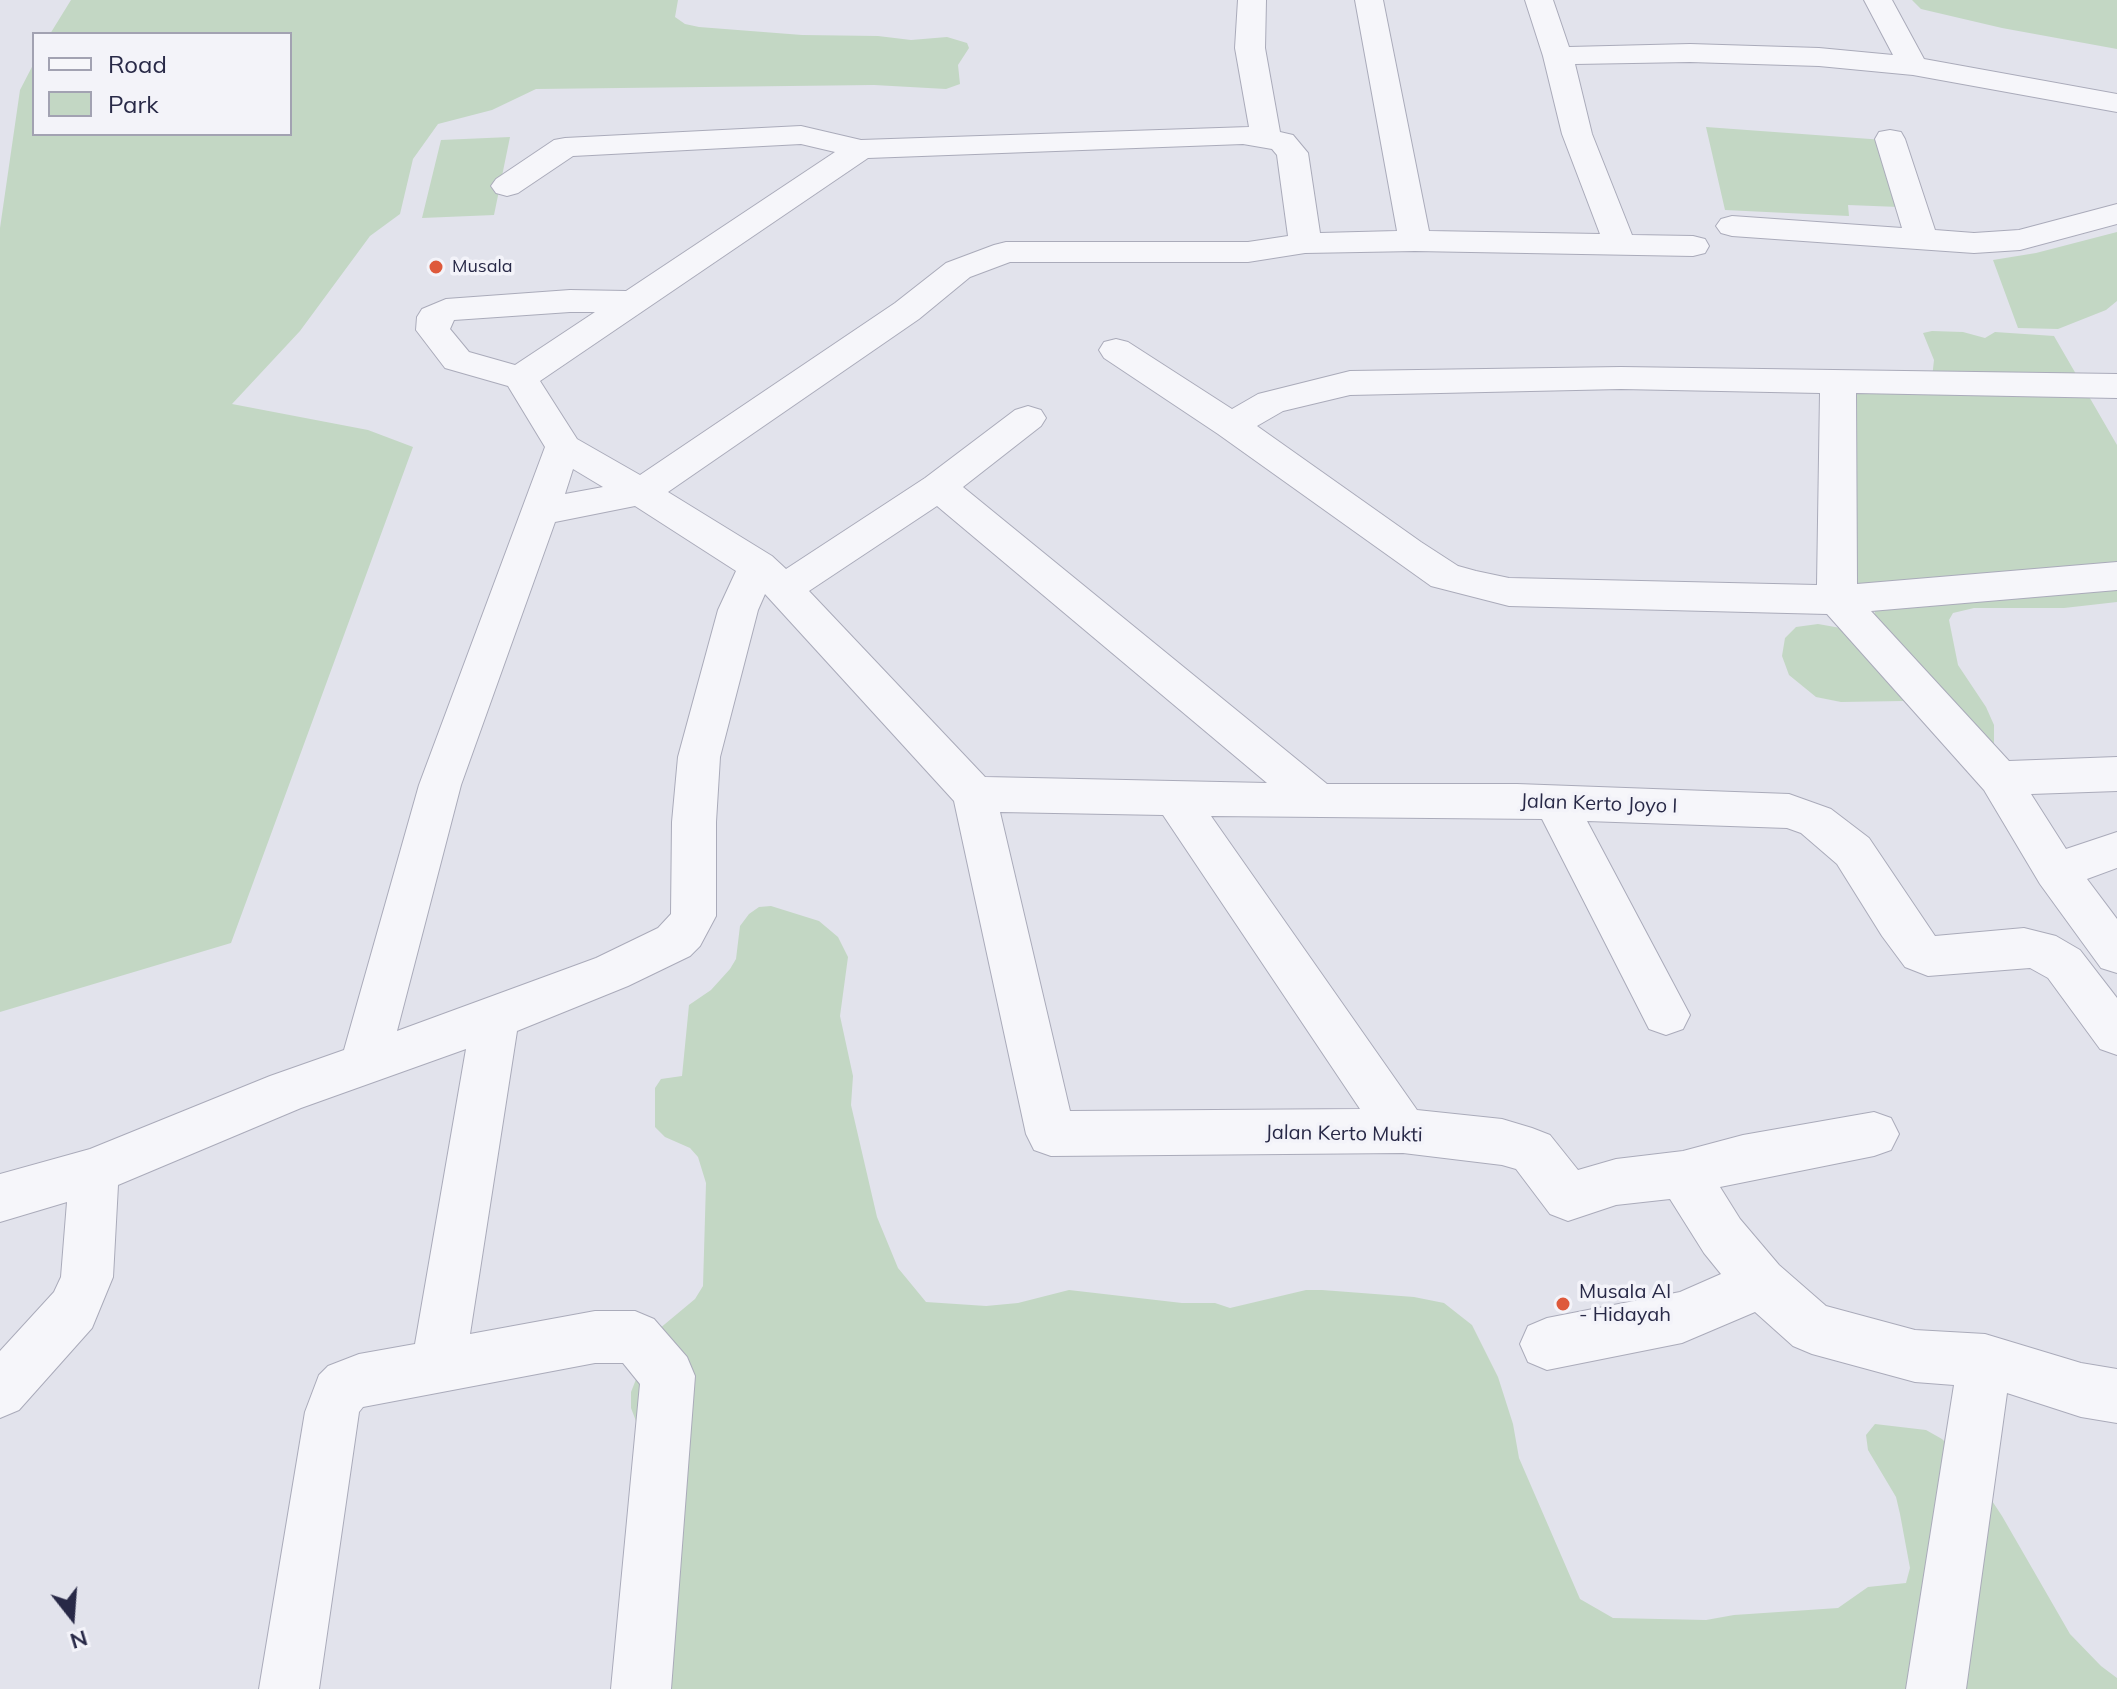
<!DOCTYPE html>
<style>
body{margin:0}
#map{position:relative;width:2117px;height:1689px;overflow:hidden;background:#e2e3ec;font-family:Mulish,sans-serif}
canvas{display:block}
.legend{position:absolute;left:32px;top:32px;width:260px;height:104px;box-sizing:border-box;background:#f3f3f9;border:2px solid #a2a2b2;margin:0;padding:10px 14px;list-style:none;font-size:24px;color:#282947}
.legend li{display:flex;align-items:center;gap:16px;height:40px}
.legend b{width:40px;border:2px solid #a2a2b2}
.north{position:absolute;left:32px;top:1577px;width:80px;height:80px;-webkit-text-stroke:6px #f3f3f9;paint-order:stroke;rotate:163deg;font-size:22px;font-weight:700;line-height:32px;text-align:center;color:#282947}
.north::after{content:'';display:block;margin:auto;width:28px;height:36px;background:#282947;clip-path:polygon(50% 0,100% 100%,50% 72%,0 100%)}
</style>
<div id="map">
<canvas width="2117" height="1689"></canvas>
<ul class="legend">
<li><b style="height:10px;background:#f6f6fa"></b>Road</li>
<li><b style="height:22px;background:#c3d7c4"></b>Park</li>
</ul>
<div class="north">N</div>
</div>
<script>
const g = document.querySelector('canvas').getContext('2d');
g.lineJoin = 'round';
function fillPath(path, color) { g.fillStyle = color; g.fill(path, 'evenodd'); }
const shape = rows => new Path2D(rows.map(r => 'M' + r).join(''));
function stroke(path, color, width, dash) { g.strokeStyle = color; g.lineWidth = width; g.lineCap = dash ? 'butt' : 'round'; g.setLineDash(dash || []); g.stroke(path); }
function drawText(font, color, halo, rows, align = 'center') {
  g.font = font + ' Mulish,sans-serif'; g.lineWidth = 7; g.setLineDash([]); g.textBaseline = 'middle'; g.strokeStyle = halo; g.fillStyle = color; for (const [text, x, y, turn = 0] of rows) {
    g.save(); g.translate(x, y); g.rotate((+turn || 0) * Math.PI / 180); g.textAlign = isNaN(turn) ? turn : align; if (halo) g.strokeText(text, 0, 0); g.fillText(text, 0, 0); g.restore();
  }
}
fillPath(shape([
 [71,0,678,0,675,17,685,24,699,27,802,35,878,36,911,40,947,37,967,43,969,48,958,65,960,84,946,89,874,85,536,89,492,110,438,124,413,159,400,214,370,236,300,331,232,404,368,430,413,447,231,943,0,1012,0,228,20,90,34,63,34,134,290,134,290,34,50,34],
 [1912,0,2117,0,2117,49,2002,28,1921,9],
 [1706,127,1884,140,1899,207,1848,205,1849,216,1725,210],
 [510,137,494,215,422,218,441,140],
 [2117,232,2117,301,2106,310,2058,329,2018,328,1993,260,2036,253],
 [1932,331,1963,332,1985,338,1995,332,2054,336,2117,445,2117,602,2064,608,1974,608,1953,613,1949,620,1958,665,1986,707,1994,725,1994,744,1990,751,1903,701,1841,702,1816,697,1789,675,1782,656,1785,638,1796,627,1818,624,1852,630,1874,625,1875,609,1836,559,1838,391,1932,378,1934,360,1923,333],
 [771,906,819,921,838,937,848,957,840,1016,853,1076,851,1105,877,1217,898,1268,926,1302,986,1306,1018,1303,1069,1290,1182,1303,1215,1303,1230,1308,1306,1290,1322,1290,1414,1297,1444,1303,1472,1325,1498,1377,1513,1424,1519,1458,1580,1599,1613,1618,1706,1620,1734,1615,1838,1608,1868,1587,1906,1583,1910,1568,1900,1514,1896,1497,1868,1450,1866,1435,1875,1424,1926,1430,1942,1439,1969,1466,2002,1516,2070,1634,2101,1666,2117,1678,2117,1689,667,1689,639,1429,631,1408,631,1392,650,1344,659,1329,695,1299,703,1286,706,1183,698,1157,690,1148,665,1137,655,1127,655,1088,661,1079,682,1076,689,1005,711,990,730,969,736,959,740,926,749,914,759,907]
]), '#c3d7c4');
const minor = shape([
 [1238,0,1266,0,1265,48,1280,132,1293,135,1308,153,1320,233,1397,231,1355,0,1383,0,1429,231,1600,234,1562,134,1543,56,1525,0,1553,0,1569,47,1690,44,1819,48,1893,55,1864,0,1892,0,1924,59,2117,94,2117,112,1913,75,1819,66,1690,62,1575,64,1592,134,1632,235,1693,236,1705,239,1709,246,1705,253,1693,256,1415,251,1305,253,1248,262,1010,262,970,277,919,319,668,492,772,556,786,569,925,478,1015,410,1028,406,1041,410,1046,418,1041,426,963,487,1327,784,1517,784,1789,794,1831,809,1869,838,1935,936,2024,928,2056,936,2080,950,2117,998,2117,1055,2100,1049,2048,978,2030,968,1928,976,1905,967,1882,936,1837,864,1801,833,1787,828,1587,821,1690,1015,1683,1029,1666,1035,1649,1029,1542,819,1211,816,1417,1110,1502,1119,1532,1128,1550,1135,1578,1170,1616,1159,1683,1151,1743,1135,1874,1112,1891,1118,1899,1134,1891,1150,1874,1156,1720,1187,1740,1219,1779,1265,1826,1306,1915,1330,1985,1334,2081,1363,2117,1369,2117,1423,2081,1417,2007,1393,1966,1689,1906,1689,1954,1385,1915,1382,1812,1354,1793,1346,1755,1312,1682,1343,1547,1370,1528,1362,1520,1344,1528,1326,1547,1318,1680,1292,1721,1274,1704,1253,1670,1199,1616,1205,1568,1221,1550,1214,1516,1169,1502,1165,1403,1153,1051,1156,1034,1150,1026,1134,954,801,765,594,758,610,720,757,716,822,716,916,700,946,690,956,628,986,517,1031,470,1334,595,1311,635,1311,654,1319,687,1357,695,1376,671,1689,611,1689,640,1384,623,1363,595,1363,363,1407,359,1412,319,1689,259,1689,305,1412,319,1375,328,1366,359,1354,415,1344,466,1049,301,1108,118,1185,113,1277,92,1328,19,1410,0,1418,0,1351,54,1292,61,1277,67,1202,0,1222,0,1174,90,1149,270,1076,344,1050,419,785,545,447,508,386,445,368,416,330,417,317,422,309,446,299,570,290,626,291,835,152,801,144,573,156,518,193,507,196,496,193,491,186,496,179,554,140,565,138,801,126,861,140,1249,127,1235,48,1238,0],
 [1243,144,1272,149,1277,155,1288,236,1248,242,1006,242,994,245,946,263,895,303,640,475,577,439,540,381,868,158,1243,144],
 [570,312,595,312,515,365,469,352,450,329,454,320,570,312],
 [573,469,603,487,565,494,573,469],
 [635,506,736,571,718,610,678,757,672,822,671,914,658,928,596,958,397,1031,461,785,555,522,635,506],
 [937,506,1267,783,985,777,809,591,937,506],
 [1000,812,1163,815,1360,1109,1070,1111,1000,812],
 [1890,130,1901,132,1905,139,1935,230,1974,233,2019,230,2117,204,2117,224,2020,250,1974,253,1732,236,1721,233,1716,226,1721,219,1732,216,1902,228,1875,139,1879,132,1890,130],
 [1116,339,1128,342,1232,409,1258,394,1350,371,1621,367,2117,374,2117,398,1856,393,1857,584,2117,562,2117,590,1871,611,2009,761,2117,757,2117,791,2031,794,2066,849,2117,832,2117,868,2087,879,2117,919,2117,973,2101,968,2040,884,1984,790,1827,614,1509,606,1431,586,1218,434,1104,358,1099,350,1104,342,1116,339],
 [1621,389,1820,393,1817,585,1509,578,1476,571,1458,566,1421,542,1257,426,1283,411,1350,395,1621,389]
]);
stroke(minor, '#aaabba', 2);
fillPath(minor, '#f6f6fa');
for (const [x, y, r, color] of [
 [436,267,8,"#de593b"],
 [1563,1304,8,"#de593b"]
]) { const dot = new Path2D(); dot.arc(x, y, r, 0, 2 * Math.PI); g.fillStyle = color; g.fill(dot); stroke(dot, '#f3f3f9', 3); }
drawText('18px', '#282947', '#f3f3f9', [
 ["Musala",452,267]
], 'left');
drawText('20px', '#282947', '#f3f3f9', [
 ["Jalan Kerto Joyo I",1599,804,2],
 ["Jalan Kerto Mukti",1344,1134,1]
]);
drawText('20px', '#282947', '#f3f3f9', [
 ["Musala Al",1579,1292],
 ["- Hidayah",1579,1315]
], 'left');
</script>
